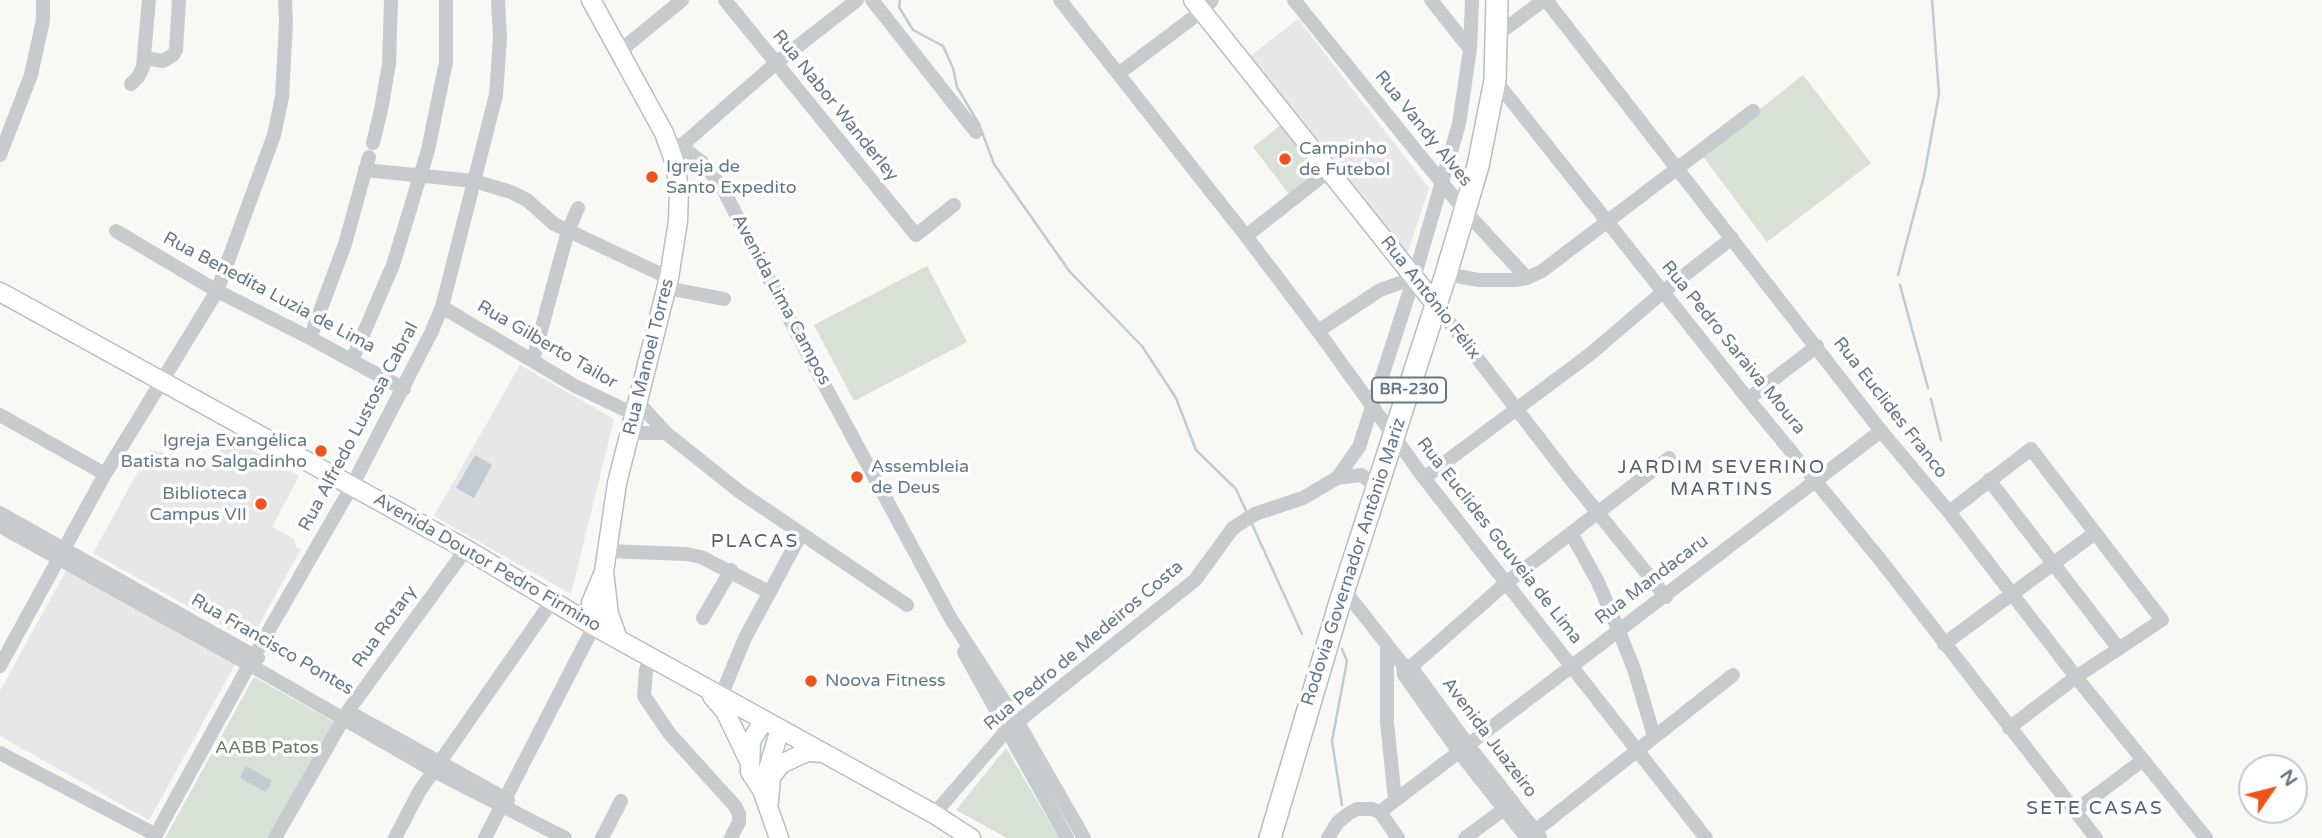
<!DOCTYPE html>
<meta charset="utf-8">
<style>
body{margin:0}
#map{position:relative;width:2322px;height:838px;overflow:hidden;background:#f8f8f5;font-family:"Varela Round",sans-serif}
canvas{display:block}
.north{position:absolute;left:2238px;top:754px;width:70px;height:70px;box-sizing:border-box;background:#fff;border:2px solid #c1c9cf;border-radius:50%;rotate:55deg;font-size:19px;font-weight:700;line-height:28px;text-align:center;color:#647888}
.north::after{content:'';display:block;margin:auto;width:24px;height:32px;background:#f1521c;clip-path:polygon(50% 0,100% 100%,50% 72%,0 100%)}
</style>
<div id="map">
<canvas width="2322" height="838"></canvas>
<div class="north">N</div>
</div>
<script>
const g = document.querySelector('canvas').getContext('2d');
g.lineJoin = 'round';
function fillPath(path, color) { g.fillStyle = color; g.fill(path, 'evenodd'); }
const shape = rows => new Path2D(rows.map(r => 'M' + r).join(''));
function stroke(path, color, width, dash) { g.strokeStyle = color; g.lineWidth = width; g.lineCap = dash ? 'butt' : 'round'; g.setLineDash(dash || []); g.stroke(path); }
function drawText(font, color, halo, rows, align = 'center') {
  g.font = font + ' "Varela Round",sans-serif'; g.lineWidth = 7; g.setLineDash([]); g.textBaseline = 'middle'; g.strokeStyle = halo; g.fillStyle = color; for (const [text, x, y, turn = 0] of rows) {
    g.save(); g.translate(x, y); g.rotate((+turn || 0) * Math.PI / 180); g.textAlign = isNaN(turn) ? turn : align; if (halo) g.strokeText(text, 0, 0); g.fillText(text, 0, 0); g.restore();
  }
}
fillPath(shape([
 [1298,19,1429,188,1407,254,1249,57],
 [520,365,614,419,571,594,434,516],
 [234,440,299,476,272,527,294,539,296,547,301,549,250,641,93,553,150,450,213,463,225,441],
 [68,567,237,661,149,820,0,736,0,691]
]), '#e6e7e6');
fillPath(shape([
 [1803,75,1871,163,1767,242,1702,155],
 [1282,124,1318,171,1289,194,1253,147],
 [927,266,967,342,854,401,814,325],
 [254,677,334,722,269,838,165,838],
 [1006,748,1059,838,1007,838,956,810]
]), '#d9e0d5');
fillPath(shape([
 [475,455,492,465,474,498,456,488],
 [246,766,272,781,266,792,240,778]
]), '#c0ccd1');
stroke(shape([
 [900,0,899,7,913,30,943,46,953,68,957,87,980,126],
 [982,132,994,164,1070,272,1142,346,1176,398,1196,450,1236,489,1247,513],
 [1898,275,1924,176,1939,94,1932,0],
 [1900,285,1928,388],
 [1931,399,1941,440],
 [1251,522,1302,634],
 [1342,805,1332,741,1347,661,1342,649]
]), '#c0ccd1', 2.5);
const major = shape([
 [591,0,664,133,675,163,679,189,678,221,669,278,617,483,604,572,609,614,618,639],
 [1193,0,1436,305],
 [0,292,466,549,594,626,934,814,971,838],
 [594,626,591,603,604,572],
 [712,696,725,711,748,759],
 [764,720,751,741,750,772,762,790,779,838],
 [766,776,780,729],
 [769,802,771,777,781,764,807,752,824,753]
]);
const highway = shape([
 [1270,838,1340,602,1446,274,1478,166,1495,80,1497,0]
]);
stroke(major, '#babec2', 21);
stroke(highway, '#b9bdc0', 24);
stroke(shape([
 [725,0,916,235,954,205],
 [872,0,976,132],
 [1060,0,1246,236,1318,331,1424,478,1706,838],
 [1294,0,1464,210,1527,278],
 [1431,0,1470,49],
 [1546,0,1881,431,1949,512,2076,677,2206,838],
 [1497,35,1544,0],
 [620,51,682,0],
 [145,58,163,61,173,55,176,50,179,0],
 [1118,74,1202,11,1212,0],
 [1495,80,1748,399,1882,562,2096,838],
 [131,84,138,77,143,67,149,0],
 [373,143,381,110,389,64,391,0],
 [669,143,681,146,703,163,722,187,805,349,951,619,1017,721,1084,838],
 [681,146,775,64,857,0],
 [0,155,31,75,43,20,43,0],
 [365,170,474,181,511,192,527,200,554,224,669,278],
 [116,231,217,291,310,338,404,389],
 [1246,236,1330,170],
 [1446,274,1479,280,1515,280,1527,278,1542,271,1753,111],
 [667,288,724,299],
 [1436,305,1569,477,1666,597],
 [442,307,575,386,634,414],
 [1318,331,1380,290,1414,278],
 [310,338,345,244,369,157],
 [352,360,393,265,428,150,446,62,446,0],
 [533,360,568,231,578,208],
 [1748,399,1817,346],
 [637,401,666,433,740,492,907,605],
 [0,415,105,474],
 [630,433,666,433],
 [1337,478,1361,475,1378,487],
 [1424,478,1589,355,1663,292,1732,238],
 [1989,480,2119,649],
 [1949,512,2031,449,2162,620,2076,677,2009,728],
 [0,513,258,658],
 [0,526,250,665,434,771,565,838],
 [1571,533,1598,582,1618,629,1634,669,1654,736],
 [607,551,686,554,701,557,769,592],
 [1344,590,1403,665,1404,675,1459,752,1527,838],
 [703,618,731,570],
 [1944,644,2095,533],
 [1387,645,1387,722,1395,800],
 [964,652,1067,838],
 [650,657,646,670,644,696,669,733,735,806,739,814,739,822,731,838],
 [1404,665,1411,667,1468,745,1540,837],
 [0,666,105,474,217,291,274,135,282,97,286,22,285,0],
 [1411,667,1506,583,1669,458],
 [721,696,745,638,801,534],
 [351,713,508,800],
 [0,753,156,835],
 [2075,811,2143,760],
 [1380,812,1881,431],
 [934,814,1006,731,1195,580,1233,528,1255,514,1303,498,1337,478,1359,447,1414,278,1459,124,1470,49,1472,0],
 [1535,831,1733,675],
 [154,838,254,656,352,486,431,333,442,307,496,95,500,38,498,0],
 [275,838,348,711,466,549],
 [395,838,419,792,552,601],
 [485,838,594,626],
 [602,838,621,801],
 [1328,838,1338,822,1348,814,1357,809,1372,809,1380,812,1398,838],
 [1465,838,1504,809]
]), '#c7cbce', 14);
stroke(major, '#fff', 18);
stroke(highway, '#fff', 21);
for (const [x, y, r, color] of [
 [1285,159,7,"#f1521c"],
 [652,177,7,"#f1521c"],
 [321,451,7,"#f1521c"],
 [857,477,7,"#f1521c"],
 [261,504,7,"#f1521c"],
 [811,681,7,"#f1521c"]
]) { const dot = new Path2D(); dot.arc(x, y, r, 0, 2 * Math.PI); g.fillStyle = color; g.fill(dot); stroke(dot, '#fff', 2.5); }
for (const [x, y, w] of [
 [1409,390,74]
]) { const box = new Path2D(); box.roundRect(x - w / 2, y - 12.5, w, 25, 5); g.fillStyle = '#fff'; g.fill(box); stroke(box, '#647888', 2); }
drawText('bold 16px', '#647888', null, [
 ["BR-230",1409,390]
]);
drawText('18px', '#647888', '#fff', [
 ["Rua Nabor Wanderley",835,106,51],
 ["Rua Vandy Alves",1423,129,51],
 ["Rua Benedita Luzia de Lima",269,293,28],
 ["Rua Antônio Félix",1430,298,52],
 ["Avenida Lima Campos",781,300,62],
 ["Rua Gilberto Tailor",547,345,30],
 ["Rua Pedro Saraiva Moura",1733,348,51],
 ["Rua Manoel Torres",649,357,-76],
 ["Rua Euclides Franco",1890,408,52],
 ["Rua Alfredo Lustosa Cabral",359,427,-62],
 ["Rua Euclides Gouveia de Lima",1499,541,52],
 ["Rodovia Governador Antônio Mariz",1354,562,-72],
 ["Avenida Doutor Pedro Firmino",487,563,30],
 ["Rua Mandacaru",1652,580,-37],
 ["Rua Rotary",385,627,-54],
 ["Rua Francisco Pontes",272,645,30],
 ["Rua Pedro de Medeiros Costa",1084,646,-40],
 ["Avenida Juazeiro",1489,738,53]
]);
drawText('18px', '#647888', '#fff', [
 ["Campinho",1299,149],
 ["de Futebol",1299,170],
 ["Igreja de",666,167],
 ["Santo Expedito",666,188],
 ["Igreja Evangélica",307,441,"right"],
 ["Batista no Salgadinho",307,462,"right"],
 ["Assembleia",871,467],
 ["de Deus",871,488],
 ["Biblioteca",247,494,"right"],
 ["Campus VII",247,515,"right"],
 ["Noova Fitness",825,681]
], 'left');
drawText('18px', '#657a60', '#fff', [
 ["AABB Patos",267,748]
]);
g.letterSpacing = '2px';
drawText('19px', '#53616d', '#fff', [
 ["JARDIM SEVERINO",1722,468],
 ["MARTINS",1722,490],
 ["PLACAS",755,542],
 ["SETE CASAS",2095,809]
]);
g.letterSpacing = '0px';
</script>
